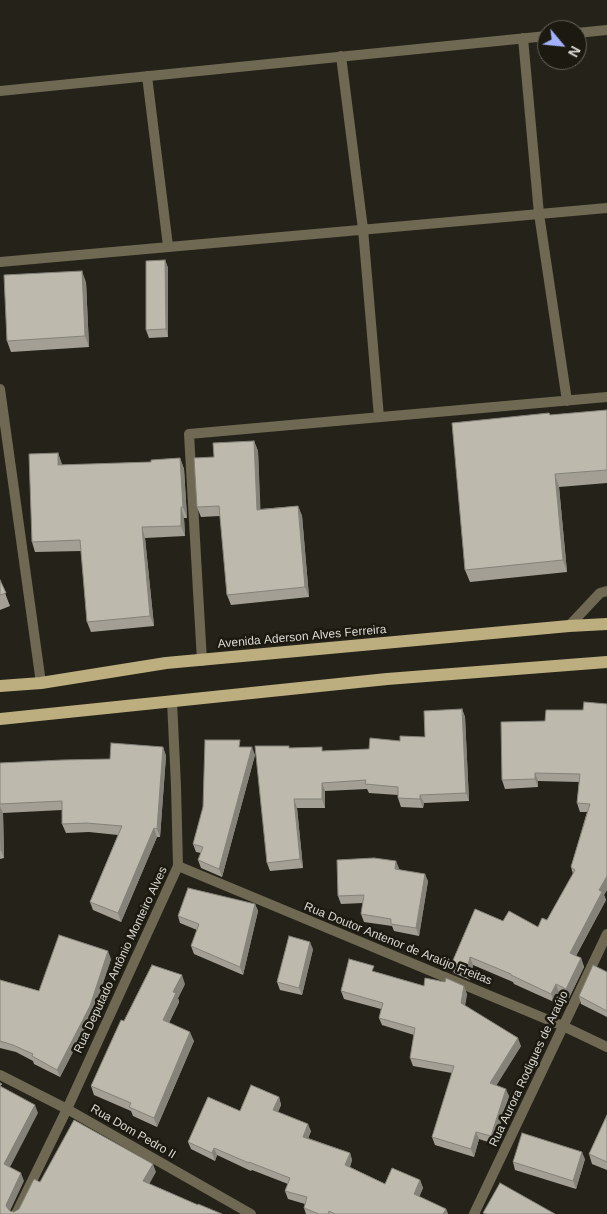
<!DOCTYPE html>
<meta charset="utf-8">
<style>
body{margin:0}
#map{position:relative;width:607px;height:1214px;overflow:hidden;background:#252319;font-family:Helvetica,sans-serif}
canvas{display:block}
.north{position:absolute;left:537px;top:20px;width:50px;height:50px;box-sizing:border-box;background:#1c1910;border:1px solid #68655e;border-radius:50%;rotate:118deg;font-size:14px;font-weight:700;line-height:20px;text-align:center;color:#dad8d2}
.north::after{content:'';display:block;margin:auto;width:18px;height:22px;background:#a3b2fc;clip-path:polygon(50% 0,100% 100%,50% 72%,0 100%)}
</style>
<div id="map">
<canvas width="607" height="1214"></canvas>
<div class="north">N</div>
</div>
<script>
const g = document.querySelector('canvas').getContext('2d');
g.lineJoin = 'round';
const shape = rows => new Path2D(rows.map(r => 'M' + r).join(''));
function stroke(path, color, width, dash) { g.strokeStyle = color; g.lineWidth = width; g.lineCap = dash ? 'butt' : 'round'; g.setLineDash(dash || []); g.stroke(path); }
function fillPath(path, color) { g.fillStyle = color; g.fill(path, 'evenodd'); }
function drawText(font, color, halo, rows, align = 'center') {
  g.font = font + ' Helvetica,sans-serif'; g.lineWidth = 5; g.setLineDash([]); g.textBaseline = 'middle'; g.strokeStyle = halo; g.fillStyle = color; for (const [text, x, y, turn = 0] of rows) {
    g.save(); g.translate(x, y); g.rotate((+turn || 0) * Math.PI / 180); g.textAlign = isNaN(turn) ? turn : align; if (halo) g.strokeText(text, 0, 0); g.fillText(text, 0, 0); g.restore();
  }
}
stroke(shape([
 [569,626,600,593,607,591]
]), '#6f6852', 10);
stroke(shape([
 [577,33,607,30],
 [523,38,539,214,567,401],
 [341,56,363,229,379,417],
 [147,76,168,246],
 [0,91,547,36],
 [0,262,607,208],
 [0,389,41,683],
 [202,661,189,434,607,397],
 [178,866,563,1026,607,1047],
 [0,1075,67,1109,251,1214],
 [16,1214,67,1109,178,866,176,786,172,701],
 [474,1214,607,934]
]), '#6f6852', 10);
stroke(shape([
 [0,686,41,683,166,663,569,626,607,624],
 [0,719,387,679,607,662]
]), '#bcae7f', 12);
fillPath(shape([
 [165,260,168,268,168,337,149,338,146,330],
 [86,282,89,347,11,352,7,341],
 [607,410,607,483,559,487,567,572,470,582,465,570,550,415],
 [254,441,258,451,260,509,298,506,302,516,309,597,231,605,227,595,220,516,201,517,197,507,214,457],
 [58,453,62,465,151,462,180,458,184,469,187,518,184,518,185,536,145,538,154,626,91,632,87,622,81,551,35,552,32,542],
 [0,580,10,606,0,610],
 [607,704,607,890,604,895,606,900,576,956,581,958,584,967,569,998,559,992,554,1002,514,984,513,982,473,965,470,980,454,973,451,965,503,921,538,927,547,920,573,874,571,867,587,812,580,812,577,803,579,782,538,781,538,787,505,789,502,780,545,721],
 [462,709,465,717,469,801,424,803,423,808,401,807,398,798,398,795,369,793,367,789,325,791,325,808,297,808,303,868,270,871,267,863,290,748,323,751,369,749,400,741,425,737],
 [163,747,166,756,160,837,157,837,121,922,93,910,90,902,118,835,89,832,66,833,62,824,62,810,3,813,4,858,0,859,0,763,110,759],
 [242,747,255,755,222,877,201,868,198,860,201,853,196,852,193,844],
 [399,868,398,869,428,881,419,936,394,931,392,926,364,922,361,914,363,903,341,904,338,896],
 [255,904,258,911,243,975,194,954,191,946,197,930,180,923,178,916],
 [313,949,302,995,280,990,277,982],
 [111,959,93,1013,60,1077,34,1064,33,1061,16,1052,0,1048,0,980,39,991],
 [376,972,424,986,467,994,465,1006,521,1046,496,1085,509,1096,494,1144,479,1139,474,1157,435,1145,432,1137,452,1073,413,1066,410,1058,414,1035,382,1025,379,1018,381,1009,344,999,341,991],
 [607,972,607,1017,581,1004,579,996],
 [185,984,178,998,179,1002,169,1023,194,1041,157,1127,133,1116,131,1111,94,1095,91,1086],
 [279,1097,281,1105,278,1112,311,1131,308,1138,350,1153,352,1160,350,1167,385,1184,420,1180,423,1188,419,1197,446,1209,448,1214,306,1214,304,1208,305,1204,288,1199,285,1191,288,1184,252,1170,251,1171,217,1155,215,1161,191,1149,188,1142,240,1111],
 [607,1115,607,1170,592,1164,589,1154],
 [585,1159,576,1189,515,1170,513,1162]
]), '#a39f95');
fillPath(shape([
 [165,260,168,268,168,337,166,329],
 [82,271,86,282,89,347,85,336],
 [254,441,258,451,261,520,257,510],
 [58,453,62,464,62,476,58,465],
 [180,458,184,469,187,518,183,507],
 [555,474,559,487,567,572,563,560],
 [298,506,302,516,309,597,305,587],
 [181,507,184,518,185,536,181,526],
 [142,527,145,538,154,626,150,616],
 [462,709,465,717,469,801,466,793],
 [163,747,166,756,160,837,157,829],
 [252,747,255,755,222,877,219,869],
 [535,773,538,781,538,787,535,779],
 [322,783,325,791,325,808,322,799],
 [420,795,424,803,423,808,420,799],
 [294,799,297,808,303,868,300,859],
 [0,806,3,813,4,858,1,850],
 [154,828,157,837,121,922,118,913],
 [396,861,399,868,397,876,395,869],
 [425,874,428,881,419,936,416,928],
 [607,876,607,890,604,895,606,900,573,961,570,953,599,890],
 [255,904,258,911,243,975,240,967],
 [310,942,313,949,302,995,299,988],
 [108,951,111,959,93,1013,60,1077,57,1070],
 [470,957,473,965,470,980,467,971],
 [581,958,584,967,569,998,566,989],
 [182,975,185,984,178,998,179,1002,166,1029,163,1020,173,992],
 [556,984,559,992,554,1002,551,994],
 [464,986,467,994,463,1011,461,1003],
 [190,1032,194,1041,157,1127,154,1118],
 [518,1038,521,1046,493,1091,490,1083],
 [506,1089,509,1096,494,1144,491,1136],
 [279,1097,281,1105,276,1117,273,1110],
 [35,1105,38,1113,7,1173,4,1164],
 [308,1124,311,1131,306,1144,303,1137],
 [476,1132,479,1139,474,1157,471,1149],
 [214,1148,217,1155,215,1161,212,1153],
 [582,1152,585,1159,576,1189,573,1181],
 [350,1153,352,1160,348,1173,345,1165],
 [153,1164,156,1172,146,1190,143,1181],
 [21,1173,24,1181,10,1211,6,1206,7,1203],
 [420,1180,423,1188,417,1202,414,1194],
 [446,1209,448,1214,443,1214]
]), '#848279');
const building = shape([
 [165,260,166,329,146,330,146,261,165,260],
 [82,271,85,336,7,341,4,275,82,271],
 [607,410,607,470,555,474,563,560,465,570,452,423,549,413,550,415,607,410],
 [254,441,257,510,298,506,305,587,227,595,219,506,197,507,194,458,214,457,213,443,254,441],
 [58,453,58,465,151,462,151,460,180,458,183,507,181,507,181,526,142,527,150,616,87,622,80,540,32,542,29,454,58,453],
 [0,580,6,593,0,595,0,580],
 [584,702,607,704,607,876,599,890,602,892,570,953,581,958,566,989,556,984,551,994,511,975,511,974,470,957,467,971,451,965,475,909,503,921,509,911,538,927,542,918,547,920,575,870,571,867,590,804,577,803,580,774,535,773,535,779,502,780,501,722,545,721,546,710,583,710,584,702],
 [462,709,466,793,420,795,420,799,398,798,398,787,365,784,366,780,322,783,322,799,294,799,300,859,267,863,255,746,289,746,289,748,322,747,322,751,369,749,370,738,400,741,400,736,425,737,424,711,462,709],
 [205,740,240,740,239,747,252,747,219,869,198,860,203,847,193,844,203,807,205,740],
 [111,743,163,747,157,829,154,828,118,913,90,902,122,826,86,823,62,824,62,801,0,804,0,763,62,760,110,759,111,743],
 [0,817,1,850,0,850,0,817],
 [374,858,396,861,395,869,425,874,416,928,391,924,391,919,361,914,364,895,338,896,337,860,374,858],
 [188,888,255,904,240,967,191,946,199,924,178,916,188,888],
 [59,935,108,951,90,1006,57,1070,32,1056,33,1054,13,1045,0,1041,0,980,39,991,59,935],
 [289,936,310,942,299,988,277,982,289,936],
 [349,959,374,966,372,971,424,986,425,978,445,982,446,978,464,986,461,1003,518,1038,490,1083,506,1089,491,1136,476,1132,471,1149,432,1137,454,1066,410,1058,415,1028,379,1018,383,1003,341,991,349,959],
 [152,965,182,975,173,992,176,993,163,1020,190,1032,154,1118,129,1107,131,1103,91,1086,121,1020,124,1021,152,965],
 [593,965,607,972,607,1011,579,996,593,965],
 [0,1083,2,1084,0,1086,35,1105,4,1164,21,1173,7,1203,6,1206,10,1211,14,1212,19,1209,34,1179,40,1182,74,1120,153,1164,143,1181,198,1205,198,1204,222,1214,0,1214,0,1083],
 [251,1085,279,1097,273,1110,308,1124,303,1137,350,1153,345,1165,385,1184,392,1168,420,1180,414,1194,446,1209,443,1214,335,1214,329,1211,328,1214,319,1214,304,1208,307,1197,285,1191,290,1178,249,1162,249,1163,214,1148,212,1153,188,1142,208,1097,240,1111,251,1085],
 [607,1115,607,1162,589,1154,607,1115],
 [522,1133,582,1152,573,1181,513,1162,522,1133],
 [500,1183,555,1214,487,1214,483,1213,500,1183]
]);
fillPath(building, '#bdb9ad');
stroke(building, '#848279', 1);
drawText('12px', '#dad8d2', '#1c1910', [
 ["Avenida Aderson Alves Ferreira",302,637,-5],
 ["Rua Doutor Antenor de Araújo Freitas",398,944,22],
 ["Rua Deputado Antônio Monteiro Alves",121,960,-65],
 ["Rua Aurora Rodigues de Araújo",529,1069,-65],
 ["Rua Dom Pedro II",133,1132,30]
]);
</script>
